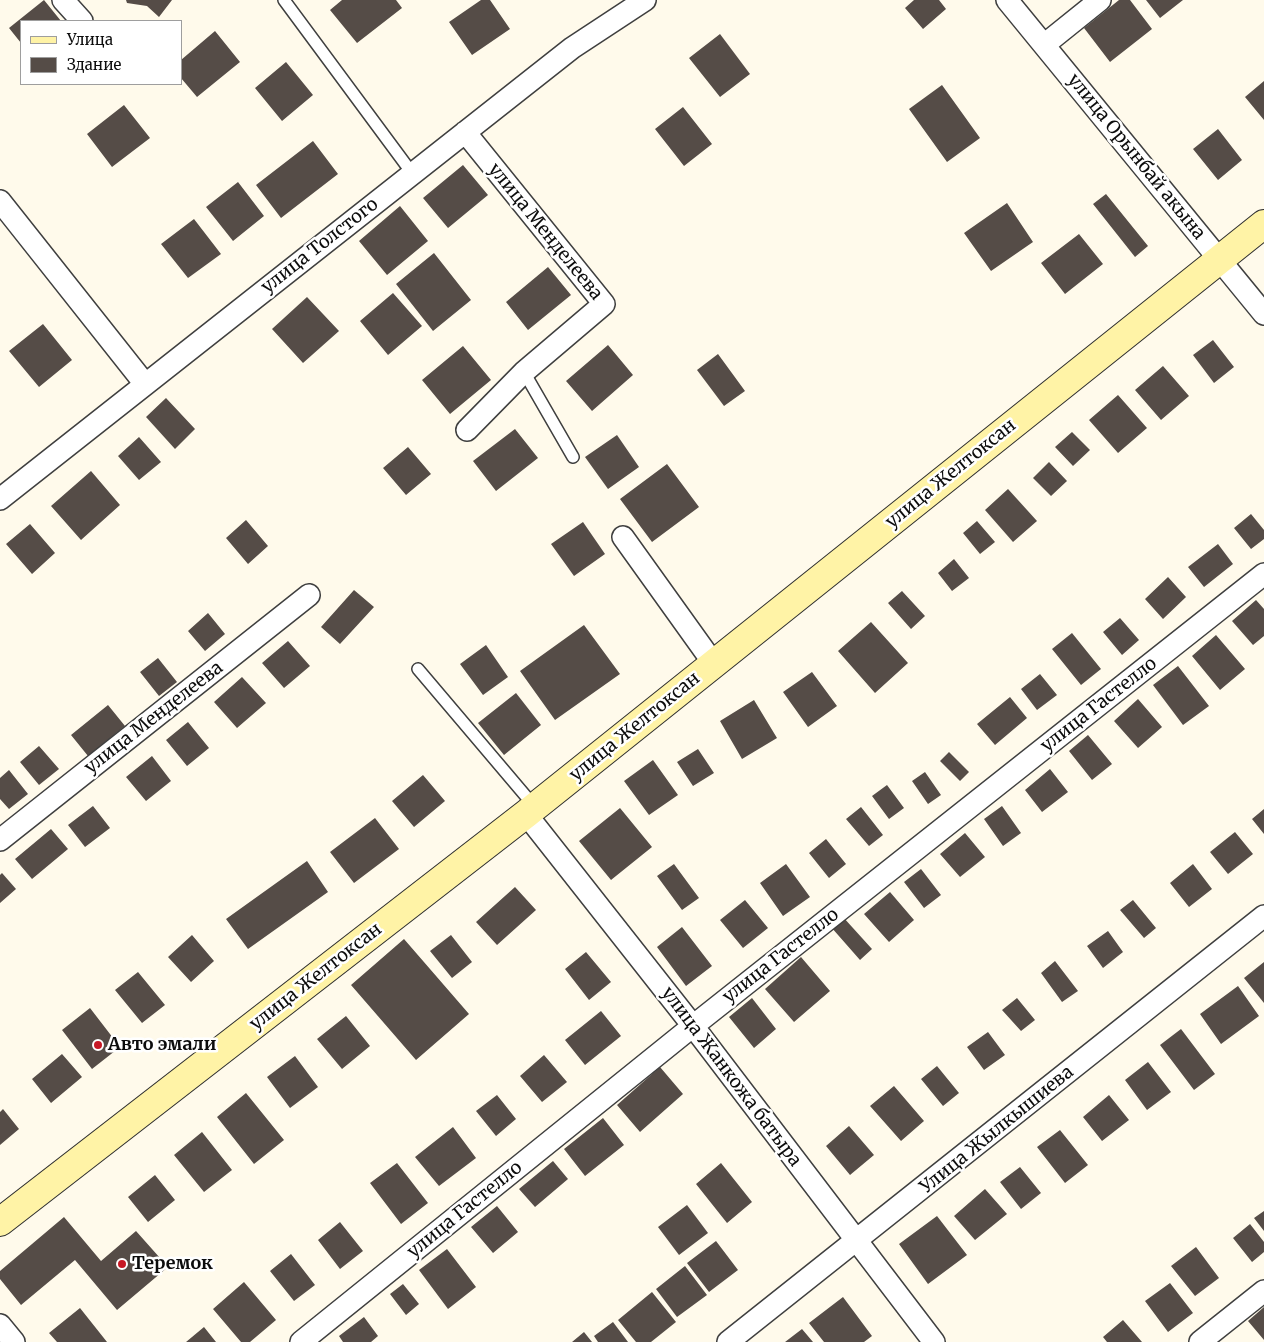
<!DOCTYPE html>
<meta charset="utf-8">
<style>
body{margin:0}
#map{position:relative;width:1264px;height:1342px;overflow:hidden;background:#fffaeb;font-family:Merriweather,serif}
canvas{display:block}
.legend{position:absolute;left:20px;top:20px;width:162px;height:65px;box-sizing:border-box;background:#fff;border:1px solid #9e9e9e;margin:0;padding:6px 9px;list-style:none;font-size:15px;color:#0c0c0c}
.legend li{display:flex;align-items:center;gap:10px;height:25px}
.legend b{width:25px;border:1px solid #9e9e9e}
</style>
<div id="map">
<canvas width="1264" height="1342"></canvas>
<ul class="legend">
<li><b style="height:6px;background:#fff3a6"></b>Улица</li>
<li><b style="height:14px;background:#554c47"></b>Здание</li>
</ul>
</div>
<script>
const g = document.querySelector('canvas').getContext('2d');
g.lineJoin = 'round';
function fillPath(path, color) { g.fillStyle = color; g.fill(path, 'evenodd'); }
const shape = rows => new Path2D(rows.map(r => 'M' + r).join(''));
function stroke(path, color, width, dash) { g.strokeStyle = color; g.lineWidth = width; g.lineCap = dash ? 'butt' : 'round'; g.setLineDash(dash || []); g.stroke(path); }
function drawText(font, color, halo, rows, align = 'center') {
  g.font = font + ' Merriweather,serif'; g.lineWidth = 5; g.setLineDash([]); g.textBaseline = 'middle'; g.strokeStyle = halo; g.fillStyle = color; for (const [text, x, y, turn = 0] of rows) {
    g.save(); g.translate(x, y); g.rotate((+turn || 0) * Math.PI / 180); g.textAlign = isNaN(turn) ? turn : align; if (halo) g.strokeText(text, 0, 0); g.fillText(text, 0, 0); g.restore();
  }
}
fillPath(shape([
 [44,0,61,21,21,21,21,43,9,28],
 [126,0,172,0,159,17,147,6,127,3],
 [342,0,396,0,402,8,357,43,330,10],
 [481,0,490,0,510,29,472,55,449,22],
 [914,0,939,0,946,9,923,29,905,8],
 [1119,0,1130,0,1152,29,1110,62,1084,28],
 [1146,0,1183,0,1160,18],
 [215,31,240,62,197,97,181,78,181,60],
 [720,34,750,74,720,97,689,58],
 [286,62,313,95,282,121,255,88],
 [1264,81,1264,120,1245,97],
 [942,85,980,138,947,162,909,109],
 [124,105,150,138,112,167,87,134],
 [683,107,712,144,684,166,655,129],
 [1218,129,1242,160,1218,180,1193,149],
 [313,141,338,174,281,218,256,185],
 [463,165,488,195,448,228,423,198],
 [238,182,264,216,233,241,206,207],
 [1106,194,1148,246,1135,257,1093,204],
 [1007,203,1033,242,991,271,964,233],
 [400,206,428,241,387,275,359,241],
 [194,219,221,254,188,278,161,244],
 [1079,234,1103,264,1065,294,1041,263],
 [434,253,471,300,433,331,396,284],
 [548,267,571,295,528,330,506,302],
 [393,293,422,326,388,355,360,321],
 [307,297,339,331,303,363,272,329],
 [43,324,72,360,39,387,9,351],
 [1213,340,1234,367,1214,383,1193,355],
 [608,345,633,375,592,411,566,381],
 [463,346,491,380,450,414,422,380],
 [718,354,745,391,724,406,697,370],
 [1163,366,1189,396,1161,420,1135,390],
 [1118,395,1147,428,1118,453,1089,420],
 [166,398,195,429,175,449,146,417],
 [515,429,538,458,496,491,473,461],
 [1072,432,1090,450,1073,466,1055,447],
 [617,435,639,467,608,489,585,457],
 [139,437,161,462,139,480,118,456],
 [408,447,431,474,406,495,383,468],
 [1049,462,1067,481,1051,496,1033,478],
 [667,464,699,507,652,542,620,499],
 [91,471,120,505,81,540,51,506],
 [1008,489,1037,521,1013,542,985,510],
 [1251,514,1264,530,1264,539,1251,549,1234,528],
 [246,520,268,546,248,564,226,538],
 [977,521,995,542,980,554,963,533],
 [583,522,605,554,574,576,551,544],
 [30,524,55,553,32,574,6,544],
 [1218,544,1233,564,1204,587,1188,567],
 [954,559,969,578,952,591,938,573],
 [1168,577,1186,597,1163,619,1145,599],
 [354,590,374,607,340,644,321,627],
 [902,591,925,616,911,629,888,603],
 [1256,600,1264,609,1264,636,1253,645,1232,621],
 [208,613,225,634,205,651,188,631],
 [1120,618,1139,640,1122,655,1103,632],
 [871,622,908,663,875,693,838,651],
 [584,625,620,674,555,720,520,671],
 [1072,633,1101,669,1081,685,1052,649],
 [1216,635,1245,669,1220,690,1192,656],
 [288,641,310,666,284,688,262,663],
 [486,645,508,677,483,695,460,664],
 [158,658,177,682,159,696,140,672],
 [1178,666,1209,706,1183,725,1153,685],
 [812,672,837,706,808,727,783,692],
 [1040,674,1057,695,1037,710,1021,689],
 [242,677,266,703,237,728,214,702],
 [516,693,541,725,504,755,478,723],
 [1010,697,1027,718,995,745,977,724],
 [1138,699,1162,727,1138,748,1114,721],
 [754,700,777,738,742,759,720,721],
 [108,705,125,726,88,756,71,735],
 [188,722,209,748,187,766,166,740],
 [1088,735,1112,764,1092,780,1069,751],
 [39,746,59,769,39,785,20,762],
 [698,749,714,773,693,786,677,762],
 [949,752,969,772,960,781,940,761],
 [152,756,171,781,146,801,126,777],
 [653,760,678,795,649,815,624,781],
 [1050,769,1068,792,1042,812,1025,790],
 [9,770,28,794,9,809,0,799,0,778],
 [925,772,941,795,928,804,912,781],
 [423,775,445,801,414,827,392,801],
 [887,785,904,808,889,819,872,796],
 [93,806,110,828,85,847,68,825],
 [1002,806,1021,833,1003,846,984,819],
 [861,807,883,835,869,846,846,819],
 [620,808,652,847,611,880,579,841],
 [1264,809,1264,834,1252,819],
 [375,818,399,849,354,883,330,852],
 [51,829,68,849,32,879,15,859],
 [1235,832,1253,854,1228,874,1210,852],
 [965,833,985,857,960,877,940,854],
 [826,839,846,864,829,878,809,853],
 [307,861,328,892,248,949,226,919],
 [674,864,699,898,682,910,657,876],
 [786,864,810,897,783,916,760,883],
 [1193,864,1212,889,1189,907,1170,883],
 [921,869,941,895,924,908,904,882],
 [2,873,16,889,0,903,0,875],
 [515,887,536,910,497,945,476,922],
 [890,892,914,920,889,942,864,914],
 [745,900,768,928,743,948,720,920],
 [1133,900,1156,928,1144,938,1120,910],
 [843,917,872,949,860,960,831,927],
 [682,927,712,966,686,986,657,947],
 [1108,931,1123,952,1103,968,1087,946],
 [192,935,214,961,191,982,168,957],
 [451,935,472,962,452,978,430,951],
 [404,939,469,1014,416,1060,351,985],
 [586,952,611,982,589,1000,565,969],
 [801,957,830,991,794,1022,765,989],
 [1055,961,1078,991,1062,1002,1041,973],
 [1264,962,1264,1003,1244,978],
 [138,972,165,1005,142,1023,115,990],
 [1238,986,1259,1016,1221,1044,1200,1014],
 [752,998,776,1029,754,1048,729,1017],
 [1017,998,1035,1020,1021,1031,1002,1010],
 [90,1008,120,1047,92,1069,62,1030],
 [601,1011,621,1036,585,1065,565,1040],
 [346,1016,370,1046,342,1069,317,1039],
 [1181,1029,1215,1074,1194,1090,1160,1045],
 [988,1032,1005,1055,984,1070,967,1047],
 [62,1054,82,1077,51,1103,32,1079],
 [544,1055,567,1082,542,1102,520,1076],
 [295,1056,318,1087,290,1108,267,1077],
 [1148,1062,1171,1092,1147,1110,1125,1080],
 [937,1066,959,1093,943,1106,921,1079],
 [660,1067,683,1094,640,1132,617,1105],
 [894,1086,924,1121,901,1141,870,1106],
 [246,1093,284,1140,254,1164,217,1117],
 [497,1095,516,1119,496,1136,476,1111],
 [1109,1095,1129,1120,1102,1141,1083,1117],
 [3,1109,19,1129,0,1145,0,1112],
 [603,1118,624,1145,585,1176,564,1149],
 [849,1126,874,1155,850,1175,826,1146],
 [453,1127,476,1158,439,1186,415,1157],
 [1060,1130,1088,1165,1065,1183,1037,1147],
 [202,1132,232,1170,204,1192,174,1155],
 [553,1161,568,1179,535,1207,519,1189],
 [397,1163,428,1203,401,1224,370,1183],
 [721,1163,752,1202,727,1223,696,1184],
 [1020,1167,1041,1193,1021,1209,1000,1182],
 [155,1175,175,1200,148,1222,128,1197],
 [985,1189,1007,1214,975,1240,954,1216],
 [687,1205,708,1233,679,1255,658,1227],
 [497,1206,518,1232,493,1253,471,1227],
 [1264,1211,1264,1231,1254,1218],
 [937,1216,967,1255,928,1284,899,1244],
 [64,1217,101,1261,136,1231,168,1267,117,1310,75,1260,21,1305,0,1279,0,1271],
 [340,1222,363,1251,340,1269,318,1240],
 [1250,1224,1264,1242,1264,1252,1252,1262,1233,1238],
 [716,1241,738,1270,709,1292,687,1263],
 [1196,1247,1219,1278,1195,1296,1171,1266],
 [447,1249,476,1287,448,1309,419,1270],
 [291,1254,315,1285,294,1301,270,1271],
 [685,1266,707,1295,677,1317,656,1289],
 [244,1282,276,1320,250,1342,241,1342,213,1309],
 [1170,1283,1193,1313,1168,1332,1145,1301],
 [403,1284,419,1304,406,1315,390,1294],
 [652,1292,676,1322,651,1342,636,1342,618,1320],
 [843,1297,872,1336,864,1342,824,1342,809,1323],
 [1264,1307,1264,1340,1248,1321],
 [80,1308,107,1342,57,1342,49,1333],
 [364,1317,378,1336,371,1342,343,1342,339,1336],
 [1123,1320,1142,1342,1107,1342,1103,1337],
 [613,1322,628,1342,598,1342,594,1336],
 [204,1327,216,1342,186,1342],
 [802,1329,813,1342,785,1342],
 [584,1332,592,1342,572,1342]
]), '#554c47');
const service = shape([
 [284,0,412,173],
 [524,372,573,457],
 [418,669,535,807]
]);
const minor = shape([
 [63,0,82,21],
 [1007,0,1264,314],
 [1044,45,1100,0],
 [465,132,604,304,524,372,467,430],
 [0,201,145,384],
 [0,499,572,48,645,0],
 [623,537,714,664],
 [526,814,693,1026,934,1342],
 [0,840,309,595],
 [0,1325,14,1342],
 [301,1342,693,1026,1264,574],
 [728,1342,1264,916],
 [1200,1342,1264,1291]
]);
const secondary = shape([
 [0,1222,526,814,1264,224]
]);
stroke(service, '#3f3f3f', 14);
stroke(minor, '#3f3f3f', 24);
stroke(secondary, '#2e2e2e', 30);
stroke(service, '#fff', 11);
stroke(minor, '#fff', 21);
stroke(secondary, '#fff3a6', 28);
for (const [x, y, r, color] of [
 [98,1045,5,"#c71825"],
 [122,1264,5,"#c71825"]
]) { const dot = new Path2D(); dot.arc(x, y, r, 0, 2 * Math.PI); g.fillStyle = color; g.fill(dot); stroke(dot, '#fff', 2); }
drawText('18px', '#0c0c0c', '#fff', [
 ["улица Орынбай акына",1136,157,51],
 ["улица Менделеева",545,232,51],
 ["улица Толстого",320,246,-38],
 ["улица Желтоксан",951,474,-39],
 ["улица Гастелло",1099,705,-38],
 ["улица Менделеева",154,718,-38],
 ["улица Желтоксан",635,727,-39],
 ["улица Гастелло",781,956,-38],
 ["улица Желтоксан",316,977,-38],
 ["улица Жанкожа батыра",731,1077,53],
 ["Улица Жылкышиева",997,1130,-39],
 ["улица Гастелло",465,1210,-39]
]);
drawText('bold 18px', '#0c0c0c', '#fff', [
 ["Авто эмали",108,1045],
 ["Теремок",132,1264]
], 'left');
</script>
